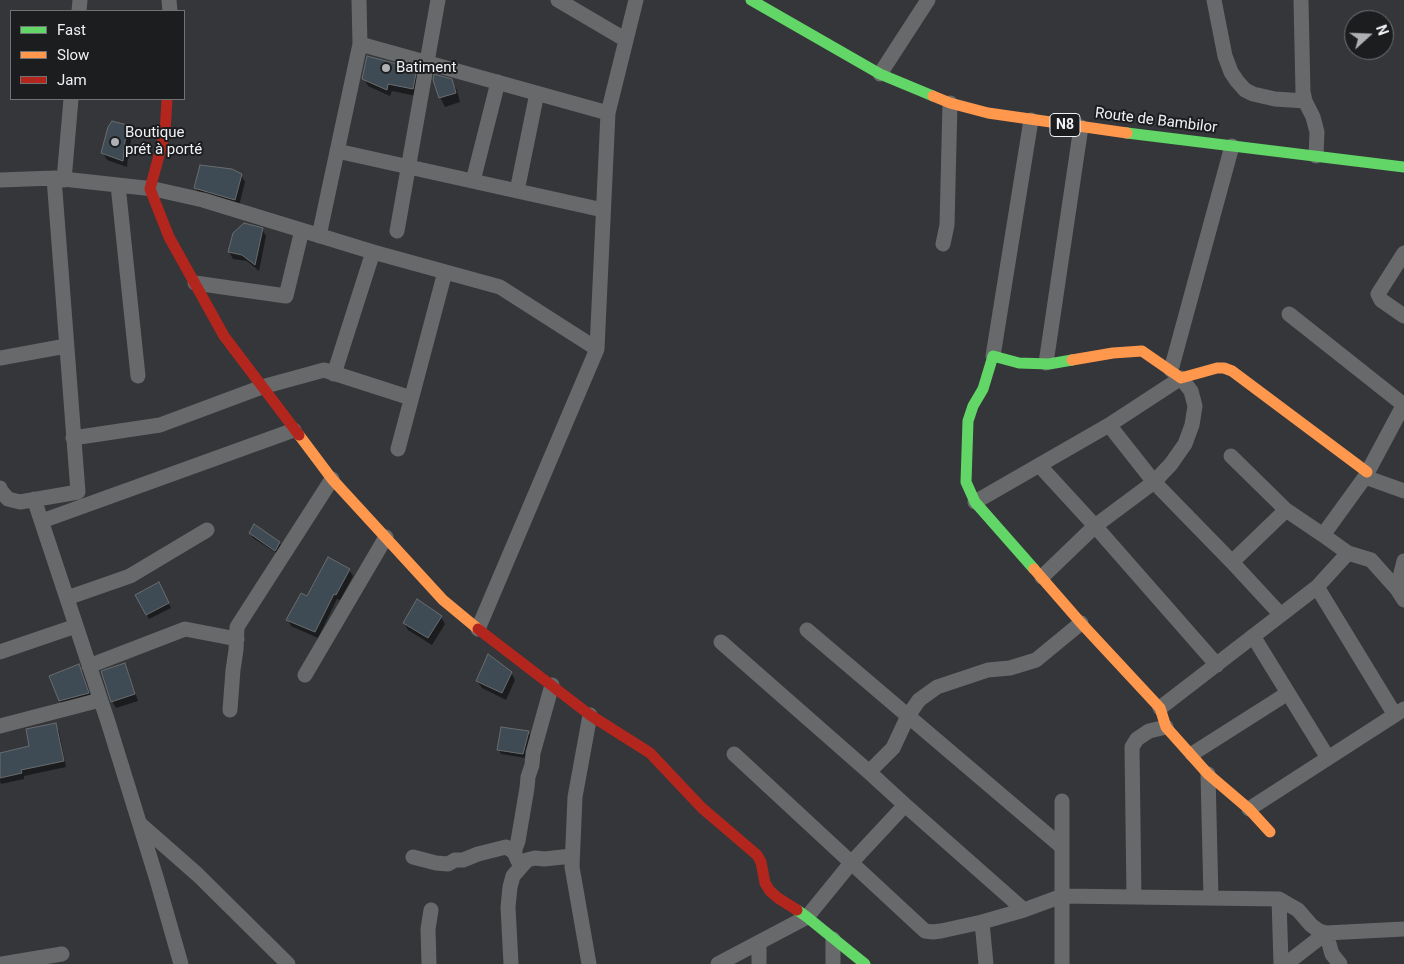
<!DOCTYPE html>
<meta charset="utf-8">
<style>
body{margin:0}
#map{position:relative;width:1404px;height:964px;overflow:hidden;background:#343639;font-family:Roboto,sans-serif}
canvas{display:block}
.legend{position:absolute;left:10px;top:10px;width:175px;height:90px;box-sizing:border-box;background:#1c1d1f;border:1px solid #707274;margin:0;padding:6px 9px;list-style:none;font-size:15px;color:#eff1f4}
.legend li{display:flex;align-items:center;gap:10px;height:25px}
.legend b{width:25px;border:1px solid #707274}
.north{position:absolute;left:1344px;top:10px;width:50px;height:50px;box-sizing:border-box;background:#1c1d1f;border:1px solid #707274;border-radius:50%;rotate:70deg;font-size:14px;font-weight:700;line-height:20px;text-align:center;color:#eff1f4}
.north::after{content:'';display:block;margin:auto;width:18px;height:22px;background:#aeb0b3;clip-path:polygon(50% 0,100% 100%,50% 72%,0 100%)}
</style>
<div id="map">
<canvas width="1404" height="964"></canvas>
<ul class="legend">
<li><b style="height:6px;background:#63d668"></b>Fast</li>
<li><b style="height:6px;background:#ff974d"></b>Slow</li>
<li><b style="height:6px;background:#b3261e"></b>Jam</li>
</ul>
<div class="north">N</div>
</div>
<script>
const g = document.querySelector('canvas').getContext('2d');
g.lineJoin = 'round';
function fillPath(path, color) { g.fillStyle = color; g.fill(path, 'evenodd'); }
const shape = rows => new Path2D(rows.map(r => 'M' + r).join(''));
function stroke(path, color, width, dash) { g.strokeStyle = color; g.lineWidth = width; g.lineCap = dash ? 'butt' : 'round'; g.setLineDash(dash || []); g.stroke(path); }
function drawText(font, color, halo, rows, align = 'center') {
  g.font = font + ' Roboto,sans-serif'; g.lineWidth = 4; g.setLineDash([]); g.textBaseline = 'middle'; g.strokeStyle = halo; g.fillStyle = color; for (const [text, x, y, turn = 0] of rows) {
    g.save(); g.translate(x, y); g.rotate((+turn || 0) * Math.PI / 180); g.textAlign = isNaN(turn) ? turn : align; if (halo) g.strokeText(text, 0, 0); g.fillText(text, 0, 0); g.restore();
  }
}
fillPath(shape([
 [415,74,419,81,416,96,392,91,390,96,368,86,364,78],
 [451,80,457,90,460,102,445,107,440,97],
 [126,126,131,134,131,142,129,148,127,167,107,160,103,153],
 [241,175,245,182,239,206,200,196,196,188],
 [262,229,266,236,259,271,247,261,233,259,229,252],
 [250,533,280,543,282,547,278,554,253,538],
 [349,570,353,576,340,600,337,599,318,638,291,626,288,620,307,597],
 [159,584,171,608,149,619,137,595],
 [441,617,445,624,432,645,408,630,404,623],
 [124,665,128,672,138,701,116,708,112,701],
 [78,666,83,673,92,700,64,708,60,701],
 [511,672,515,680,506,700,482,688,477,681],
 [55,725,59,731,66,767,24,776,24,779,1,784,0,781,0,754,31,747],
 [529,733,531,737,526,758,501,754,499,750]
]), '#0007');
const building = shape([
 [367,56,409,67,416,73,413,89,388,84,387,90,362,79,367,56],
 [434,74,452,79,456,93,439,98,433,80,434,74],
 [112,121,127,125,128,134,125,141,123,161,101,153,108,127,112,121],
 [200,165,232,169,242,174,235,200,194,188,200,165],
 [244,223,263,228,255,265,242,255,228,252,233,233,244,223],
 [254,524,280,542,275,551,249,533,254,524],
 [328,557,350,569,336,595,334,594,315,632,286,620,301,593,307,596,328,557],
 [159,582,169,603,146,615,135,595,159,582],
 [417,599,442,616,428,638,403,623,417,599],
 [488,654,512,672,502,693,476,681,488,654],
 [125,663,135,694,111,702,101,671,125,663],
 [79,664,89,693,59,701,49,676,79,664],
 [56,723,64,761,21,770,22,773,0,778,0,753,29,746,26,729,56,723],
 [501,727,529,731,523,754,497,750,501,727]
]);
fillPath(building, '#3e4b54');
stroke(building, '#6a6c6e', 1);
stroke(shape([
 [169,0,170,11],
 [558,0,626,40],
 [1214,0,1225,56,1231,72,1237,81,1245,90,1253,94,1275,99,1305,101],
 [1301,0,1303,92,1305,101,1313,117,1317,132,1316,156],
 [79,11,80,0],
 [360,44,608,113],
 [880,74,928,0],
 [337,151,603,210],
 [0,180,54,178,154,189,203,200,373,252,500,287,597,349],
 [64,180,71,99],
 [473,181,498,82],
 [118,185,138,376],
 [517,191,537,93],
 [397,231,438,0],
 [319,236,360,44,359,0],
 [943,244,947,225,950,103],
 [1404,253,1378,294,1381,300,1404,316],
 [195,283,286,296,302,230],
 [1289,314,1404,405],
 [993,356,1031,120],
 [0,358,66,346],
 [1046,363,1081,127],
 [1171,370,1232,146],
 [334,374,373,252],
 [1109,425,1154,482,1232,562,1281,615],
 [73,438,160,425,262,387,324,370,411,398],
 [398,449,445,272],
 [1231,456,1286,510,1323,535,1348,553,1371,560,1397,589,1404,600],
 [1039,465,1095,526,1217,665],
 [1365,477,1404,491],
 [0,488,1,491,8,499,20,502,78,492,54,178],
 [34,499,108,722,157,880,181,964],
 [975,502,1109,425,1181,378,1191,391,1195,406,1192,425,1185,444,1171,464,1154,482,1095,526,1042,577],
 [42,521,294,430],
 [1323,535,1365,477,1404,404],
 [1232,562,1286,510],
 [1317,587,1395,715],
 [1397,589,1404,561],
 [67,598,130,576,207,530],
 [478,629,597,349,608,113,636,0],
 [807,630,1062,847],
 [1253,636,1328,758],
 [721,642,869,772,905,805,1024,910],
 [0,652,76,626],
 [89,666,185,629,237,639],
 [305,675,386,537],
 [1160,708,1317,587,1348,553],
 [230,710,233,670,236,650,237,627,332,479],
 [0,726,100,700],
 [734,754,925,931,933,932,941,931,982,922],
 [1192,754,1288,693],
 [869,772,893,748,908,716,919,700,937,687,988,670,1010,668,1036,660,1081,623],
 [1208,774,1211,898],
 [1249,809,1404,709],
 [140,824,198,875,288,964],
 [514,852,518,841,527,788,528,777,532,765,533,753,552,685],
 [413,857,436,863,448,864,455,860,463,860,478,854,506,847,514,852,518,861],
 [1134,897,1132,747,1137,739,1149,731,1166,727],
 [1279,899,1281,964],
 [2,964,62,954],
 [429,964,428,929,431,910],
 [511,964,508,907,510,887,513,876,527,860,535,858,544,859,572,856],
 [589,964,572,867,575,797,590,715],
 [718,964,807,917,851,863,905,805],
 [759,964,759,942],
 [833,964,833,939],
 [986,964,982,922,1024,910,1062,896,1279,899,1298,910,1311,925,1319,931,1326,933,1404,929],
 [1062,964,1062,801],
 [1286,964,1326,933,1332,954,1340,964]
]), '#68696a', 15);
stroke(shape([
 [751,0,880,74,933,96],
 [1127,133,1404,167],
 [1034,569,975,502,966,482,968,421,973,406,983,389,993,356,1019,363,1049,364,1072,360],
 [797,910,807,917,865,964]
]), '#63d668', 11);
stroke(shape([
 [933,96,950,103,988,113,1127,133],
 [1072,360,1113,353,1142,351,1181,378,1217,368,1224,368,1232,371,1367,472],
 [299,435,332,479,443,600,478,629],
 [1034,569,1081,623,1160,708,1166,727,1208,774,1249,809,1270,832]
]), '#ff974d', 11);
stroke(shape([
 [167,99,165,133,150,189,169,237,224,336,299,435],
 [478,629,590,715,650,753,702,808,757,855,761,862,765,883,770,891,778,898,797,910]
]), '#b3261e', 11);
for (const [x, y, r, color] of [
 [386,68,5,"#aeb0b3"],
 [115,142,5,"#aeb0b3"]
]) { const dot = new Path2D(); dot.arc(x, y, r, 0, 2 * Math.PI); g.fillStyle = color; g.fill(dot); stroke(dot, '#1c1d1f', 2); }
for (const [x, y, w] of [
 [1065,125,30]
]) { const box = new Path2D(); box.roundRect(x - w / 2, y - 11.5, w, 23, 4); g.fillStyle = '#1c1d1f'; g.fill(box); stroke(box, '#eff1f4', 1); }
drawText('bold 14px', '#eff1f4', null, [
 ["N8",1065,125]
]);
drawText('15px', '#eff1f4', '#1c1d1f', [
 ["Batiment",396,68],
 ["Boutique",125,133],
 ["prét à porté",125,150]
], 'left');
drawText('15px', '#eff1f4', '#1c1d1f', [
 ["Route de Bambilor",1156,121,7]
]);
</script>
